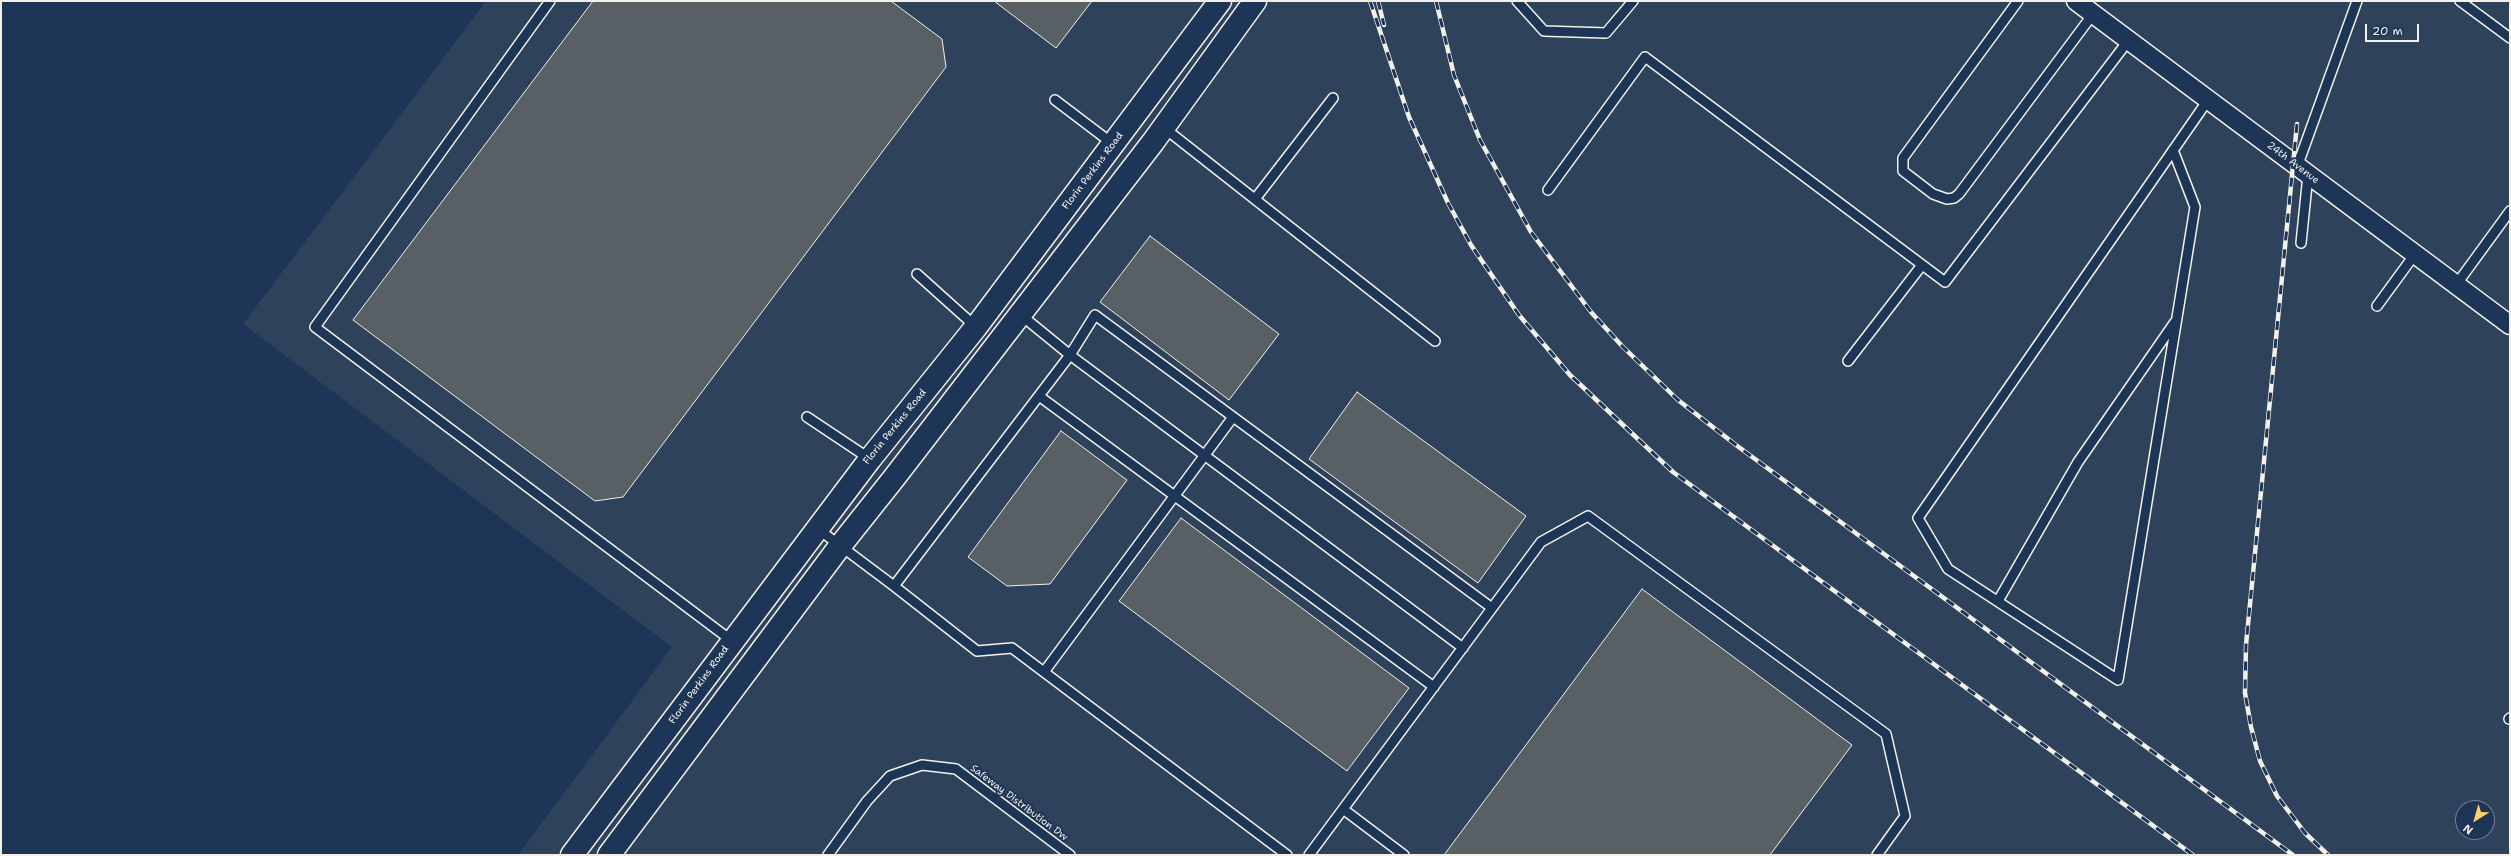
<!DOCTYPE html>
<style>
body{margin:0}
#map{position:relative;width:2511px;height:856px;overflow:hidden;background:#1d3557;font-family:"Shantell Sans",sans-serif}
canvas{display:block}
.frame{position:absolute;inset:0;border:2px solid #f4f1e8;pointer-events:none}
.north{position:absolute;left:2455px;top:800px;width:40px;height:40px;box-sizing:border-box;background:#1d3557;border:1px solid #738091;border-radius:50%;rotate:217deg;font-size:11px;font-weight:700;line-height:16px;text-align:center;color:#f4f1e8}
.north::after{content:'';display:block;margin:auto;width:14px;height:18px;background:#ffd166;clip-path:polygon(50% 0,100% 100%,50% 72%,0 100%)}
.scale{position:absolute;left:2365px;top:24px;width:54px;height:18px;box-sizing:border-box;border:2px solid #f4f1e8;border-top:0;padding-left:5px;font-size:12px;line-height:14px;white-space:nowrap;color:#f4f1e8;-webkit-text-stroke:3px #1d3557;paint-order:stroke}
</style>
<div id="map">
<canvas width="2511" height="856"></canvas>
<div class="frame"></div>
<div class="north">N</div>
<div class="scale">20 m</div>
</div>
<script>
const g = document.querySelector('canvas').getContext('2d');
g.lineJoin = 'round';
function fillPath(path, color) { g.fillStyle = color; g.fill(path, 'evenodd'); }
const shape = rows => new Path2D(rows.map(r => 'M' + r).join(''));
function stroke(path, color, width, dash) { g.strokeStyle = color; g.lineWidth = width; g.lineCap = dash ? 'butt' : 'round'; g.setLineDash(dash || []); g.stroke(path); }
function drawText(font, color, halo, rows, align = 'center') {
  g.font = font + ' "Shantell Sans",sans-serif'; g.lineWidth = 4; g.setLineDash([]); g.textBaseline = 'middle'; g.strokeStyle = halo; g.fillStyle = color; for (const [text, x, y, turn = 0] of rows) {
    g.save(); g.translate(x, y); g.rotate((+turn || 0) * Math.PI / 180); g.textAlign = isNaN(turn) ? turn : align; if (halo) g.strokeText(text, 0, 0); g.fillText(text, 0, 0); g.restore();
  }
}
fillPath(shape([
 [486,1,2510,1,2510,855,518,855,672,647,243,324],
 [2463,808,2487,808,2487,832,2463,832]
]), '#2f425b');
const building = shape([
 [593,1,891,1,942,39,946,67,623,497,595,501,353,320,593,1],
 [994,1,1092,1,1056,48,994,1],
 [1150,236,1279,334,1229,400,1100,302,1150,236],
 [1357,392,1526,516,1478,583,1309,459,1357,392],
 [1061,431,1127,480,1050,584,1007,586,968,557,1061,431],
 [1181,518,1409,688,1347,771,1119,601,1181,518],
 [1642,589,1852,745,1770,855,1444,855,1642,589]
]);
fillPath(building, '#586065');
stroke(building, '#f4f1e8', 1);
const lane = shape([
 [550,1,315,327,732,641],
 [1517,1,1544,31,1606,33,1633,1],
 [2018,1,1903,158,1903,171,1933,194,1947,199,1954,198,1959,194,2093,14],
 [2460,1,2510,38],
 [1055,100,1113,144],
 [1163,127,1435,341],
 [2173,150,2195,207,2118,680,1948,569,1918,518,2208,100],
 [2297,167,2357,1],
 [1548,190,1645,57,1945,282,2128,41],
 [1255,199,1333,98],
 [2301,243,2308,175],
 [917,274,976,327],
 [2456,285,2510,211],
 [2377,306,2415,254],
 [1021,315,1070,355,894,586,977,651,1012,648,1287,855],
 [1848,361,1922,265],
 [1039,396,1434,687],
 [807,417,870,459],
 [818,529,894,586],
 [1998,601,2078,462,2175,322],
 [1463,648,1070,355,1095,315,1492,608],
 [1044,672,1233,417],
 [2509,719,2510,718],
 [1343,809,1404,855],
 [828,855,867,801,890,776,922,765,956,769,1070,855],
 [1309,855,1541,542,1588,516,1886,734,1905,816,1877,855]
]);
const street = shape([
 [2076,1,2510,325]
]);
const secondary = shape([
 [572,855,870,459,976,327,1220,1],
 [609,855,840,546,894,478,1153,142,1255,1]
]);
stroke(lane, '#f4f1e8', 12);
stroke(street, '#f4f1e8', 21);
stroke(secondary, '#f4f1e8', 25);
stroke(lane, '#1d3557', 9);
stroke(street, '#1d3557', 18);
stroke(secondary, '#1d3557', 22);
const rail = shape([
 [1370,1,1409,117,1448,203,1471,245,1519,315,1570,375,1673,472,2193,855],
 [1378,1,1384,25],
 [1436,1,1454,75,1480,140,1531,232,1591,312,1622,346,1678,400,1736,445,2293,855],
 [2297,124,2246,645,2245,693,2251,727,2260,761,2277,796,2305,833,2328,855]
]);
stroke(rail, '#f4f1e8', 4.5);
stroke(rail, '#1d3557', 3, [9]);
drawText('10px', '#f4f1e8', '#1d3557', [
 ["24th Avenue",2293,163,37],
 ["Florin Perkins Road",1093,171,-53],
 ["Florin Perkins Road",895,427,-51],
 ["Florin Perkins Road",699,685,-54],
 ["Safeway Distribution Dw",1019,803,37]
]);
</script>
